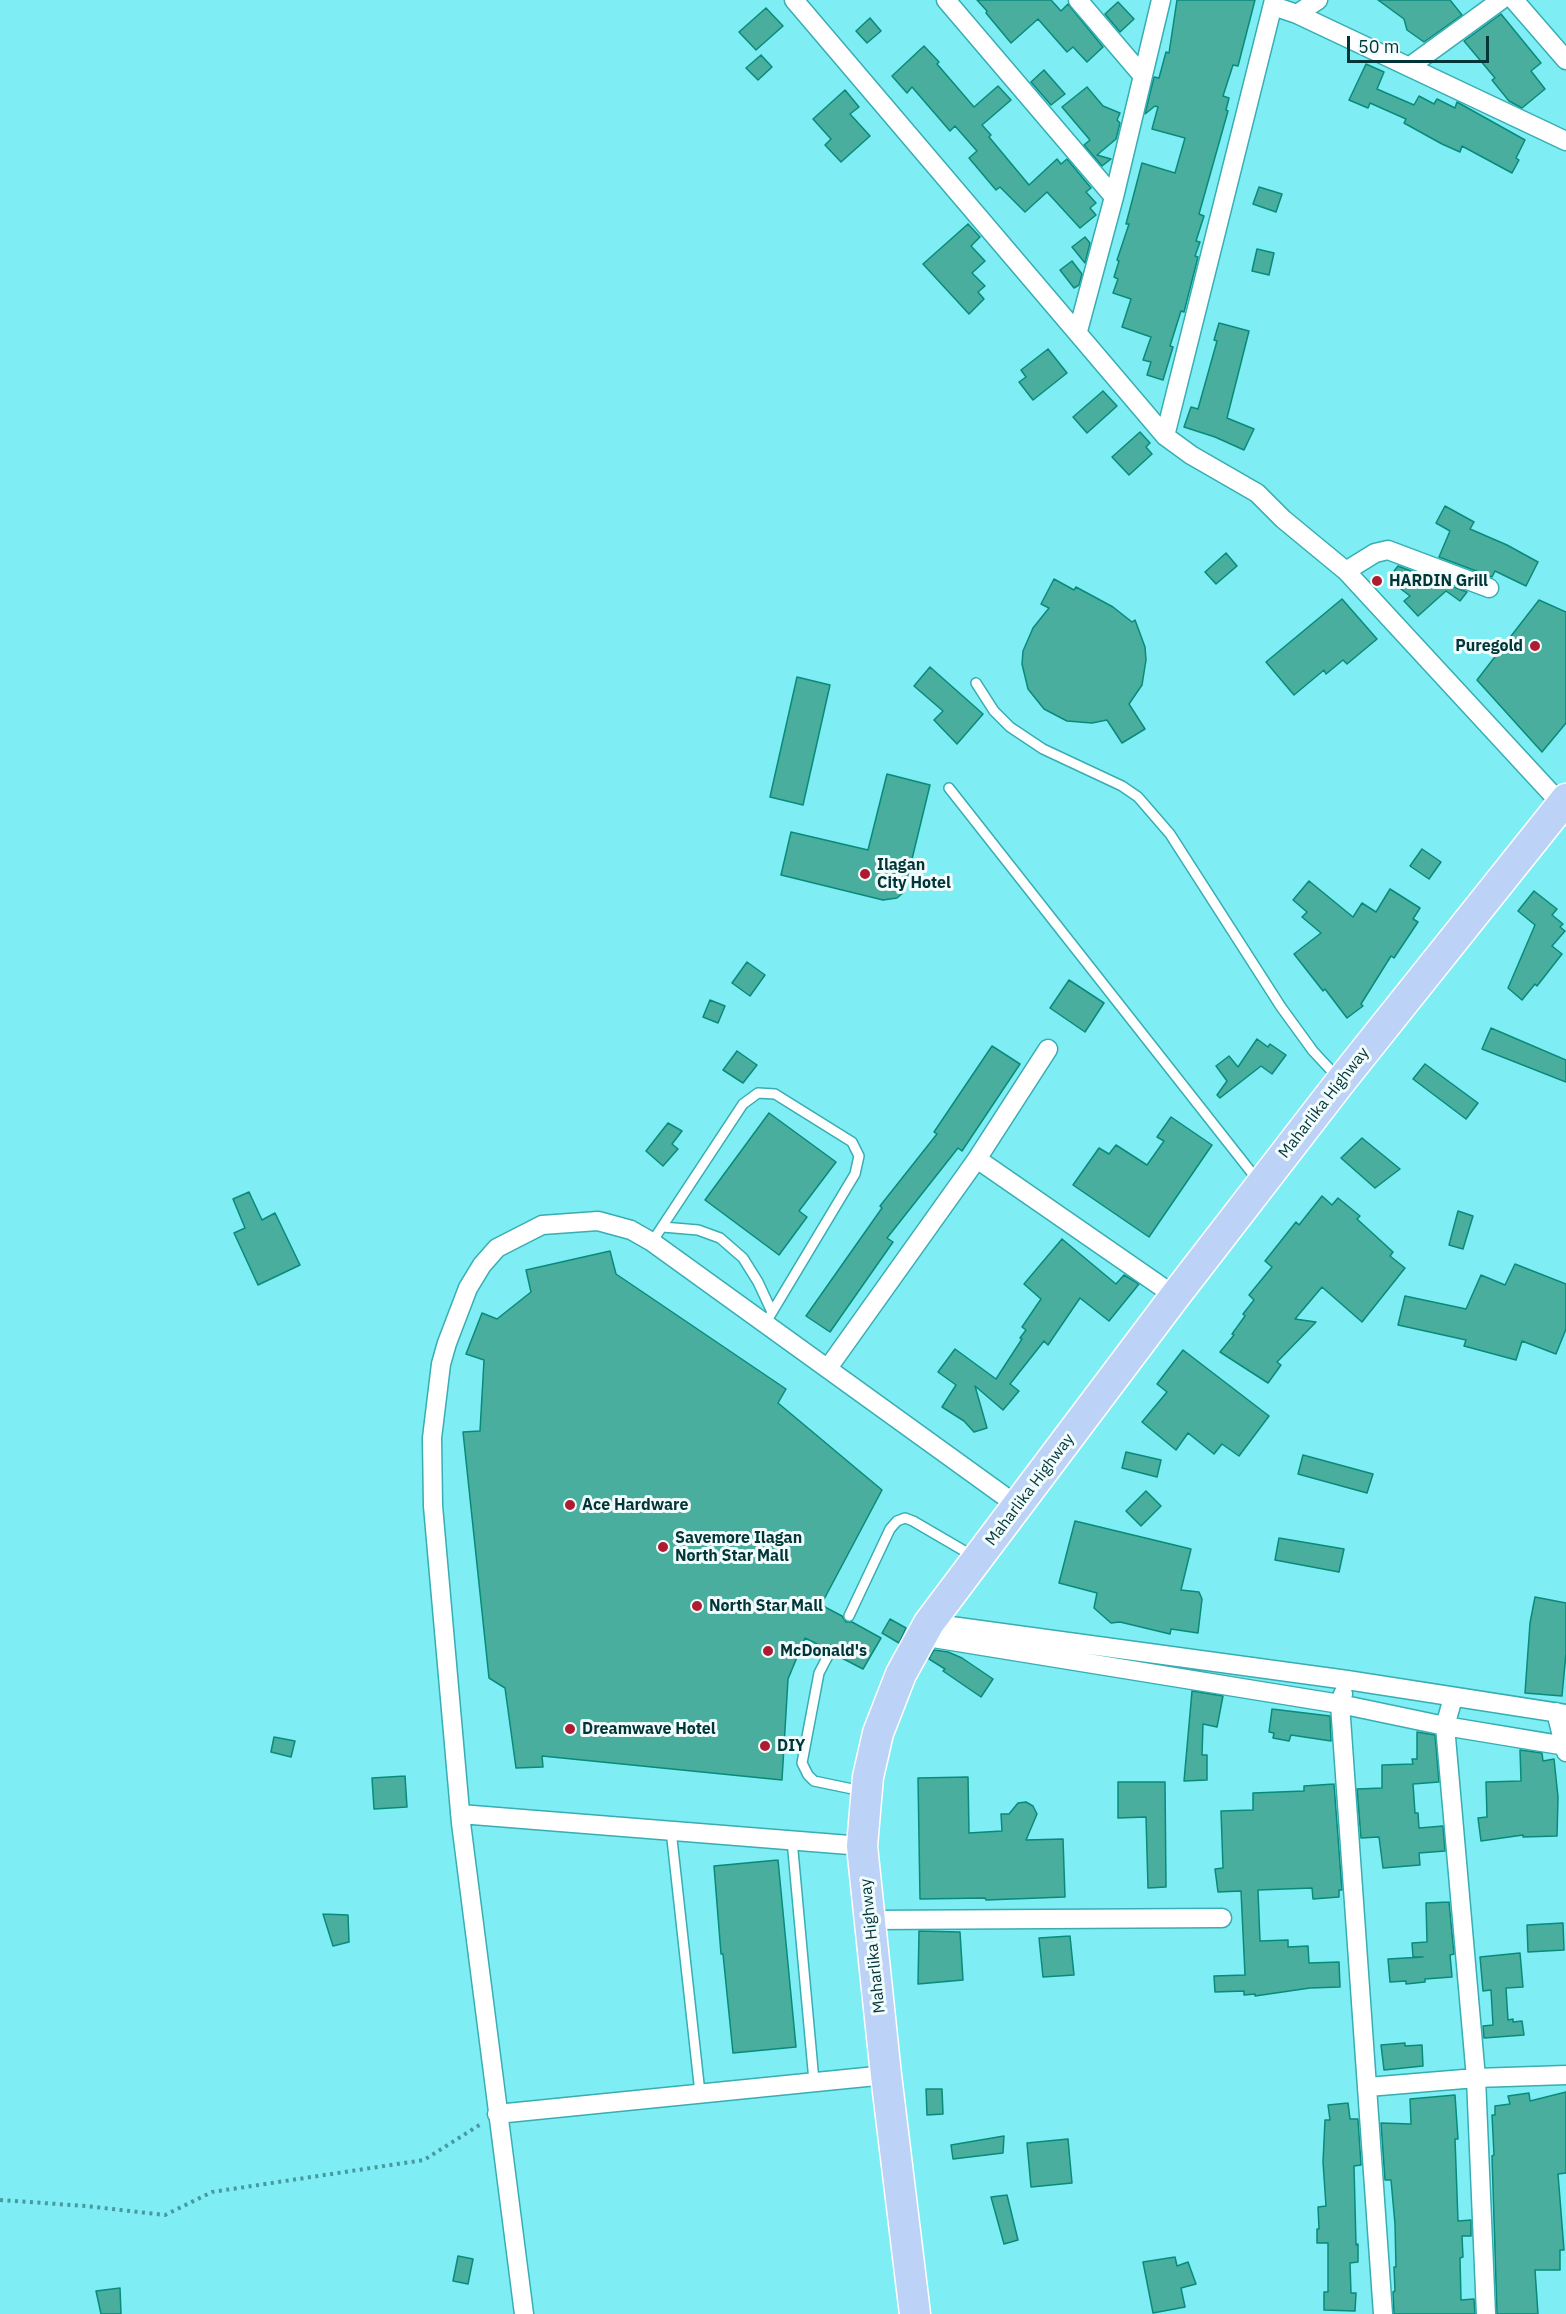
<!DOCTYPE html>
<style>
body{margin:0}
#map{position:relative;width:1566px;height:2314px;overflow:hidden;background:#7fedf4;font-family:"IBM Plex Sans",sans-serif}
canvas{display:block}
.scale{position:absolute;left:1347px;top:36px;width:142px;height:27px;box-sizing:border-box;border:3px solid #013538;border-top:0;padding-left:8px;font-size:18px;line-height:21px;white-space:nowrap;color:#013538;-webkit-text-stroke:4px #f2fcfc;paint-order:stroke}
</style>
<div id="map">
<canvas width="1566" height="2314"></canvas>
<div class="scale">50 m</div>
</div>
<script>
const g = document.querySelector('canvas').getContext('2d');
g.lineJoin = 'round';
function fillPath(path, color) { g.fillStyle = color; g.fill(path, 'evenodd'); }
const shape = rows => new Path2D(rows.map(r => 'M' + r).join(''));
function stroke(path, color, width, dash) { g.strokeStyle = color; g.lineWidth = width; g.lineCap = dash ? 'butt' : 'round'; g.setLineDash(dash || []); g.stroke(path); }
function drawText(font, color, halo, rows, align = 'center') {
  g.font = font + ' "IBM Plex Sans",sans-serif'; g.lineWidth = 6; g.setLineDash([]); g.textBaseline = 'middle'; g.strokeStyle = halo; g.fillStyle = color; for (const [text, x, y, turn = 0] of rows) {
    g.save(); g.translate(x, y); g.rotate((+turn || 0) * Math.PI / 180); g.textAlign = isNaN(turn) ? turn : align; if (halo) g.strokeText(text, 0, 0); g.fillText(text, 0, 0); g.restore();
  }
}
const building = shape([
 [977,0,1051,0,1061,11,1068,4,1103,47,1087,62,1073,47,1067,52,1038,19,1011,43,986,13,987,11,977,0],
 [1177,0,1255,0,1238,66,1233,65,1223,96,1229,98,1226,110,1228,111,1199,214,1204,216,1196,241,1200,242,1195,256,1198,257,1184,312,1181,311,1170,346,1173,347,1163,380,1147,375,1151,362,1143,360,1151,337,1122,327,1131,299,1113,293,1118,279,1114,277,1119,261,1117,260,1129,224,1126,224,1142,163,1175,173,1185,138,1152,129,1158,107,1155,106,1145,114,1154,77,1159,78,1166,52,1169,53,1177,0],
 [1378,0,1450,0,1462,15,1424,42,1407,30,1404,19,1378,0],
 [1118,2,1134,19,1120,32,1105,14,1118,2],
 [766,8,783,26,756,50,739,32,766,8],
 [1501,14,1541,63,1531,71,1545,89,1522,108,1509,101,1492,80,1495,78,1464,41,1501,14],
 [870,18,881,31,867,43,856,31,870,18],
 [924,46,939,62,937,64,974,107,998,86,1011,100,982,125,991,135,989,137,1029,185,1057,159,1061,164,1067,159,1091,188,1086,192,1096,203,1090,208,1096,215,1080,228,1047,192,1025,212,1000,187,996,190,969,158,977,151,955,126,950,131,912,87,907,93,892,76,924,46],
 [761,55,772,67,758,80,746,68,761,55],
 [1366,64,1384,72,1377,89,1414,105,1419,96,1434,104,1437,99,1455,108,1457,102,1525,140,1516,158,1519,160,1512,173,1462,146,1460,152,1442,144,1404,123,1406,119,1370,103,1368,108,1349,100,1366,64],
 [1044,70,1065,94,1051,105,1031,82,1044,70],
 [1087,87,1103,106,1120,113,1117,120,1120,123,1116,139,1097,155,1111,159,1102,166,1084,145,1090,140,1062,107,1087,87],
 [845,90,859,107,850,114,870,136,841,162,825,145,831,139,813,119,845,90],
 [1259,187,1282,194,1276,212,1253,204,1259,187],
 [968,224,980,237,971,246,985,261,972,273,985,286,978,292,984,299,969,314,923,264,968,224],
 [1085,237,1090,243,1085,263,1072,247,1085,237],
 [1257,249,1274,253,1269,275,1252,271,1257,249],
 [1072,261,1082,274,1079,285,1074,288,1060,270,1072,261],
 [1219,323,1249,331,1227,418,1254,429,1244,450,1215,437,1184,427,1191,407,1198,409,1217,341,1214,340,1219,323],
 [1048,349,1067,373,1033,400,1019,382,1026,377,1021,370,1048,349],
 [1103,391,1117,406,1087,433,1073,417,1103,391],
 [1140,432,1150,443,1146,447,1152,454,1129,475,1112,457,1140,432],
 [1445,506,1474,522,1470,529,1507,545,1538,562,1526,586,1495,571,1492,577,1439,557,1450,531,1436,523,1445,506],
 [1226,553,1237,566,1216,584,1205,572,1226,553],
 [1398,566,1467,592,1460,601,1446,591,1418,616,1404,601,1410,596,1388,579,1398,566],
 [1054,579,1074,590,1076,587,1113,607,1132,622,1135,620,1145,647,1146,660,1142,685,1129,704,1145,729,1122,743,1107,720,1092,723,1067,721,1044,709,1028,689,1022,664,1023,651,1033,628,1049,608,1041,604,1054,579],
 [1342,599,1377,639,1347,664,1343,660,1326,674,1324,670,1294,695,1266,662,1342,599],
 [1539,600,1566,612,1566,723,1542,752,1477,680,1539,600],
 [930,667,983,714,957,744,934,720,943,711,914,686,930,667],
 [797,677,830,685,803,805,770,797,797,677],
 [887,774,930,785,904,892,897,898,883,900,781,875,791,832,868,850,887,774],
 [1422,849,1441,862,1429,879,1410,866,1422,849],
 [1309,881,1353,917,1362,903,1376,912,1390,889,1420,908,1413,919,1418,922,1394,958,1391,956,1361,1004,1363,1006,1347,1018,1325,989,1323,991,1294,954,1321,933,1302,917,1307,912,1293,900,1309,881],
 [1534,891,1557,909,1552,915,1563,924,1560,927,1565,931,1552,946,1562,954,1537,986,1535,984,1522,1000,1508,988,1535,925,1518,911,1534,891],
 [747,962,765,975,750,996,732,983,747,962],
 [1069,980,1104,1003,1085,1032,1050,1008,1069,980],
 [710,1000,725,1006,718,1023,703,1017,710,1000],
 [1491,1028,1566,1060,1566,1082,1482,1049,1491,1028],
 [1257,1039,1268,1047,1270,1044,1286,1055,1272,1074,1261,1066,1220,1098,1217,1095,1227,1081,1216,1066,1229,1056,1238,1067,1257,1039],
 [992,1046,1020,1064,962,1151,958,1148,887,1238,893,1242,830,1332,806,1316,882,1208,880,1206,937,1134,934,1132,992,1046],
 [737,1051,757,1065,743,1083,723,1070,737,1051],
 [1425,1064,1478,1103,1466,1119,1413,1079,1425,1064],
 [769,1113,836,1162,799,1211,807,1217,779,1255,705,1200,769,1113],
 [1171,1117,1212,1145,1149,1237,1073,1185,1099,1148,1109,1154,1116,1145,1147,1165,1164,1141,1157,1137,1171,1117],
 [668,1123,682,1131,672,1144,678,1149,663,1166,646,1151,668,1123],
 [1362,1138,1400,1169,1375,1188,1341,1158,1362,1138],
 [249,1192,262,1220,275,1213,300,1265,258,1285,234,1233,245,1228,233,1199,249,1192],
 [1322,1196,1332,1205,1338,1198,1360,1216,1357,1219,1393,1252,1390,1256,1405,1268,1362,1322,1322,1287,1295,1319,1316,1322,1277,1362,1281,1365,1268,1383,1220,1352,1234,1335,1232,1334,1245,1316,1243,1314,1254,1300,1249,1295,1272,1267,1265,1261,1296,1222,1299,1225,1322,1196],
 [1458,1211,1473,1216,1463,1249,1449,1245,1458,1211],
 [1062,1239,1116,1284,1124,1275,1139,1284,1109,1321,1080,1298,1048,1345,1044,1341,1010,1384,1019,1391,1003,1410,975,1386,987,1428,974,1432,964,1421,942,1407,956,1385,938,1372,955,1349,996,1379,1022,1339,1020,1338,1026,1330,1022,1327,1041,1299,1024,1284,1062,1239],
 [610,1251,616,1274,786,1389,778,1403,882,1490,821,1605,842,1616,846,1622,852,1622,881,1638,863,1669,836,1655,834,1646,829,1645,825,1648,805,1638,788,1679,782,1780,542,1756,543,1767,516,1768,505,1688,489,1678,463,1432,480,1431,484,1360,466,1354,482,1313,497,1319,531,1292,526,1270,610,1251],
 [1515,1264,1566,1284,1566,1329,1556,1354,1522,1341,1516,1360,1464,1346,1466,1340,1398,1325,1405,1296,1466,1309,1481,1275,1505,1285,1515,1264],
 [1183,1350,1269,1416,1239,1456,1222,1444,1214,1454,1188,1433,1176,1450,1142,1422,1167,1392,1157,1384,1183,1350],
 [1126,1452,1161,1460,1157,1477,1122,1468,1126,1452],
 [1303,1455,1373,1474,1367,1493,1298,1474,1303,1455],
 [1146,1491,1161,1506,1141,1526,1126,1511,1146,1491],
 [1075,1521,1191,1549,1181,1590,1199,1592,1202,1599,1198,1633,1171,1629,1170,1634,1120,1622,1111,1623,1094,1608,1097,1593,1059,1583,1075,1521],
 [1279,1538,1344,1549,1339,1572,1275,1560,1279,1538],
 [1535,1597,1566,1603,1566,1653,1562,1696,1525,1693,1530,1623,1535,1597],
 [890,1619,906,1628,899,1643,882,1633,890,1619],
 [934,1650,948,1652,962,1658,993,1679,981,1697,943,1671,945,1669,929,1659,934,1650],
 [1192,1691,1223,1696,1217,1727,1203,1724,1202,1755,1207,1755,1207,1780,1184,1781,1192,1691],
 [1272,1709,1330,1716,1331,1741,1291,1735,1289,1741,1273,1738,1274,1733,1269,1732,1272,1709],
 [1417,1732,1435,1735,1439,1782,1413,1784,1415,1813,1418,1813,1419,1828,1443,1826,1445,1851,1419,1853,1420,1865,1383,1868,1379,1837,1361,1838,1357,1789,1382,1788,1382,1765,1413,1764,1412,1759,1417,1759,1417,1732],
 [274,1737,295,1741,291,1757,271,1752,274,1737],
 [1520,1750,1542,1753,1543,1761,1554,1759,1558,1797,1557,1836,1523,1837,1523,1835,1481,1841,1478,1818,1487,1817,1486,1782,1521,1781,1520,1750],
 [405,1776,407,1807,374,1809,372,1778,405,1776],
 [968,1777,969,1833,1002,1831,1001,1814,1009,1814,1018,1803,1026,1802,1033,1806,1037,1814,1026,1840,1063,1839,1065,1897,986,1900,985,1898,920,1899,918,1778,968,1777],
 [1118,1782,1165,1782,1166,1887,1148,1888,1146,1817,1118,1818,1118,1782],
 [1334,1784,1342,1890,1339,1890,1339,1897,1313,1899,1312,1888,1258,1890,1260,1941,1288,1940,1288,1947,1308,1946,1309,1963,1339,1962,1340,1987,1310,1988,1255,1996,1255,1994,1244,1995,1244,1991,1215,1992,1214,1976,1245,1975,1241,1891,1218,1892,1215,1869,1223,1868,1221,1811,1253,1810,1253,1793,1304,1791,1304,1786,1334,1784],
 [778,1860,796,2047,733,2053,723,1954,721,1954,714,1866,778,1860],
 [1449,1902,1454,1954,1450,1955,1452,1977,1425,1979,1425,1982,1406,1984,1406,1981,1390,1982,1388,1959,1423,1957,1413,1957,1412,1943,1427,1942,1426,1903,1449,1902],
 [323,1914,348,1915,349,1942,333,1946,323,1914],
 [1563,1923,1564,1950,1528,1952,1527,1925,1563,1923],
 [919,1931,960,1932,963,1980,918,1984,919,1931],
 [1070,1936,1074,1975,1043,1977,1039,1938,1070,1936],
 [1520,1953,1523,1987,1506,1988,1508,2020,1513,2019,1513,2022,1522,2021,1524,2035,1484,2038,1483,2026,1493,2025,1491,1990,1483,1991,1480,1957,1520,1953],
 [1405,2043,1405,2046,1422,2045,1423,2066,1384,2070,1381,2045,1405,2043],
 [926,2089,942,2089,943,2114,927,2115,926,2089],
 [1566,2092,1566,2173,1558,2174,1564,2250,1560,2250,1560,2270,1535,2270,1538,2314,1497,2314,1492,2156,1494,2155,1492,2115,1495,2115,1495,2106,1510,2104,1508,2096,1529,2093,1530,2101,1566,2092],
 [1455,2095,1458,2139,1455,2139,1458,2221,1471,2220,1471,2236,1462,2236,1463,2257,1460,2258,1461,2300,1474,2299,1475,2314,1394,2314,1393,2292,1395,2291,1394,2267,1396,2267,1395,2224,1391,2180,1385,2180,1381,2123,1411,2124,1410,2099,1455,2095],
 [1348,2103,1350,2119,1358,2119,1361,2165,1354,2166,1356,2245,1358,2244,1358,2262,1350,2263,1351,2293,1356,2293,1355,2311,1324,2310,1324,2292,1328,2292,1328,2243,1317,2243,1317,2229,1319,2229,1318,2207,1326,2206,1323,2162,1325,2120,1330,2120,1328,2105,1348,2103],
 [1004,2136,1003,2153,953,2159,951,2145,1004,2136],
 [1068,2139,1072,2183,1031,2187,1027,2143,1068,2139],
 [1007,2195,1018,2240,1004,2244,991,2197,1007,2195],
 [458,2256,473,2259,468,2284,453,2281,458,2256],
 [1175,2257,1177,2266,1188,2262,1196,2284,1181,2288,1185,2307,1153,2313,1143,2262,1175,2257],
 [120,2288,121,2314,101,2314,96,2291,120,2288]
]);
fillPath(building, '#49ae9d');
stroke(building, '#088b7b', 1.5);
const service = shape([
 [976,683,994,711,1010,727,1043,749,1122,786,1138,797,1170,834,1281,1007,1313,1051,1339,1079],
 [949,788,1259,1182],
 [663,1227,698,1230,720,1238,743,1258,758,1282,772,1312],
 [652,1242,743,1104,758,1093,775,1094,852,1142,859,1156,855,1174,765,1324],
 [849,1616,890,1529,897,1521,905,1518,913,1521,973,1556],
 [830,1652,819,1673,802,1763,808,1775,814,1781,862,1791],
 [671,1830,700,2093],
 [792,1840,814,2081]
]);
const minor = shape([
 [794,0,1165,436,1191,455,1257,493,1283,519,1346,571,1562,805],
 [946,0,1114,197],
 [1078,0,1142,75],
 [1514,0,1566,60],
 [1273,6,1297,14,1566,141],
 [1297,14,1318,0],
 [1409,67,1501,0],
 [1078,331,1114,197,1161,0],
 [1165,436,1274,0],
 [1346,571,1375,553,1388,550,1489,588],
 [977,1159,1175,1296],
 [828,1368,977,1159,1048,1049],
 [929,1623,1347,1680,1566,1714],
 [921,1636,1340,1704,1445,1726,1566,1746],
 [1343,1694,1340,1704,1383,2314],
 [1453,1698,1445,1726,1476,2078,1486,2314],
 [1556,1712,1566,1752],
 [460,1814,862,1846],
 [870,1920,1222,1918],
 [1368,2087,1476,2078,1566,2075],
 [497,2114,886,2075],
 [524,2314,461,1823,433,1506,432,1438,441,1364,447,1343,468,1288,482,1265,497,1248,542,1225,598,1221,631,1230,652,1242,1018,1506]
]);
const trunk = shape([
 [915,2314,886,2075,862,1846,868,1777,878,1733,901,1674,929,1623,1175,1296,1341,1081,1566,799]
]);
stroke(service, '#38adb4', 12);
stroke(minor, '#38adb4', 21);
stroke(trunk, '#fff', 33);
stroke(shape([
 [0,2200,86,2206,165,2215,212,2192,424,2160,481,2124]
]), '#469a9f', 4, [3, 4.5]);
stroke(service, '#fff', 9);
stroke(minor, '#fff', 18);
stroke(trunk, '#bcd2f6', 30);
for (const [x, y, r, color] of [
 [1377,581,6,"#af1b30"],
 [1535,646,6,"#af1b30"],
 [865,874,6,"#af1b30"],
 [570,1505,6,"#af1b30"],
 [663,1547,6,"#af1b30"],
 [697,1606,6,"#af1b30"],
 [768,1651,6,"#af1b30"],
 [570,1729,6,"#af1b30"],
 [765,1746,6,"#af1b30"]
]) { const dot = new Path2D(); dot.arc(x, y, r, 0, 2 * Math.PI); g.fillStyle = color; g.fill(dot); stroke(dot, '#f2fcfc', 2); }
drawText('bold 16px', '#013538', '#f2fcfc', [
 ["HARDIN Grill",1389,581],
 ["Puregold",1523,646,"right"],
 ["Ilagan",877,865],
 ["City Hotel",877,883],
 ["Ace Hardware",582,1505],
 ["Savemore Ilagan",675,1538],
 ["North Star Mall",675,1556],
 ["North Star Mall",709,1606],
 ["McDonald's",780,1651],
 ["Dreamwave Hotel",582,1729],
 ["DIY",777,1746]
], 'left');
drawText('16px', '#013538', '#f2fcfc', [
 ["Maharlika Highway",1324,1103,-52],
 ["Maharlika Highway",1030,1490,-53],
 ["Maharlika Highway",873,1946,-96]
]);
</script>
